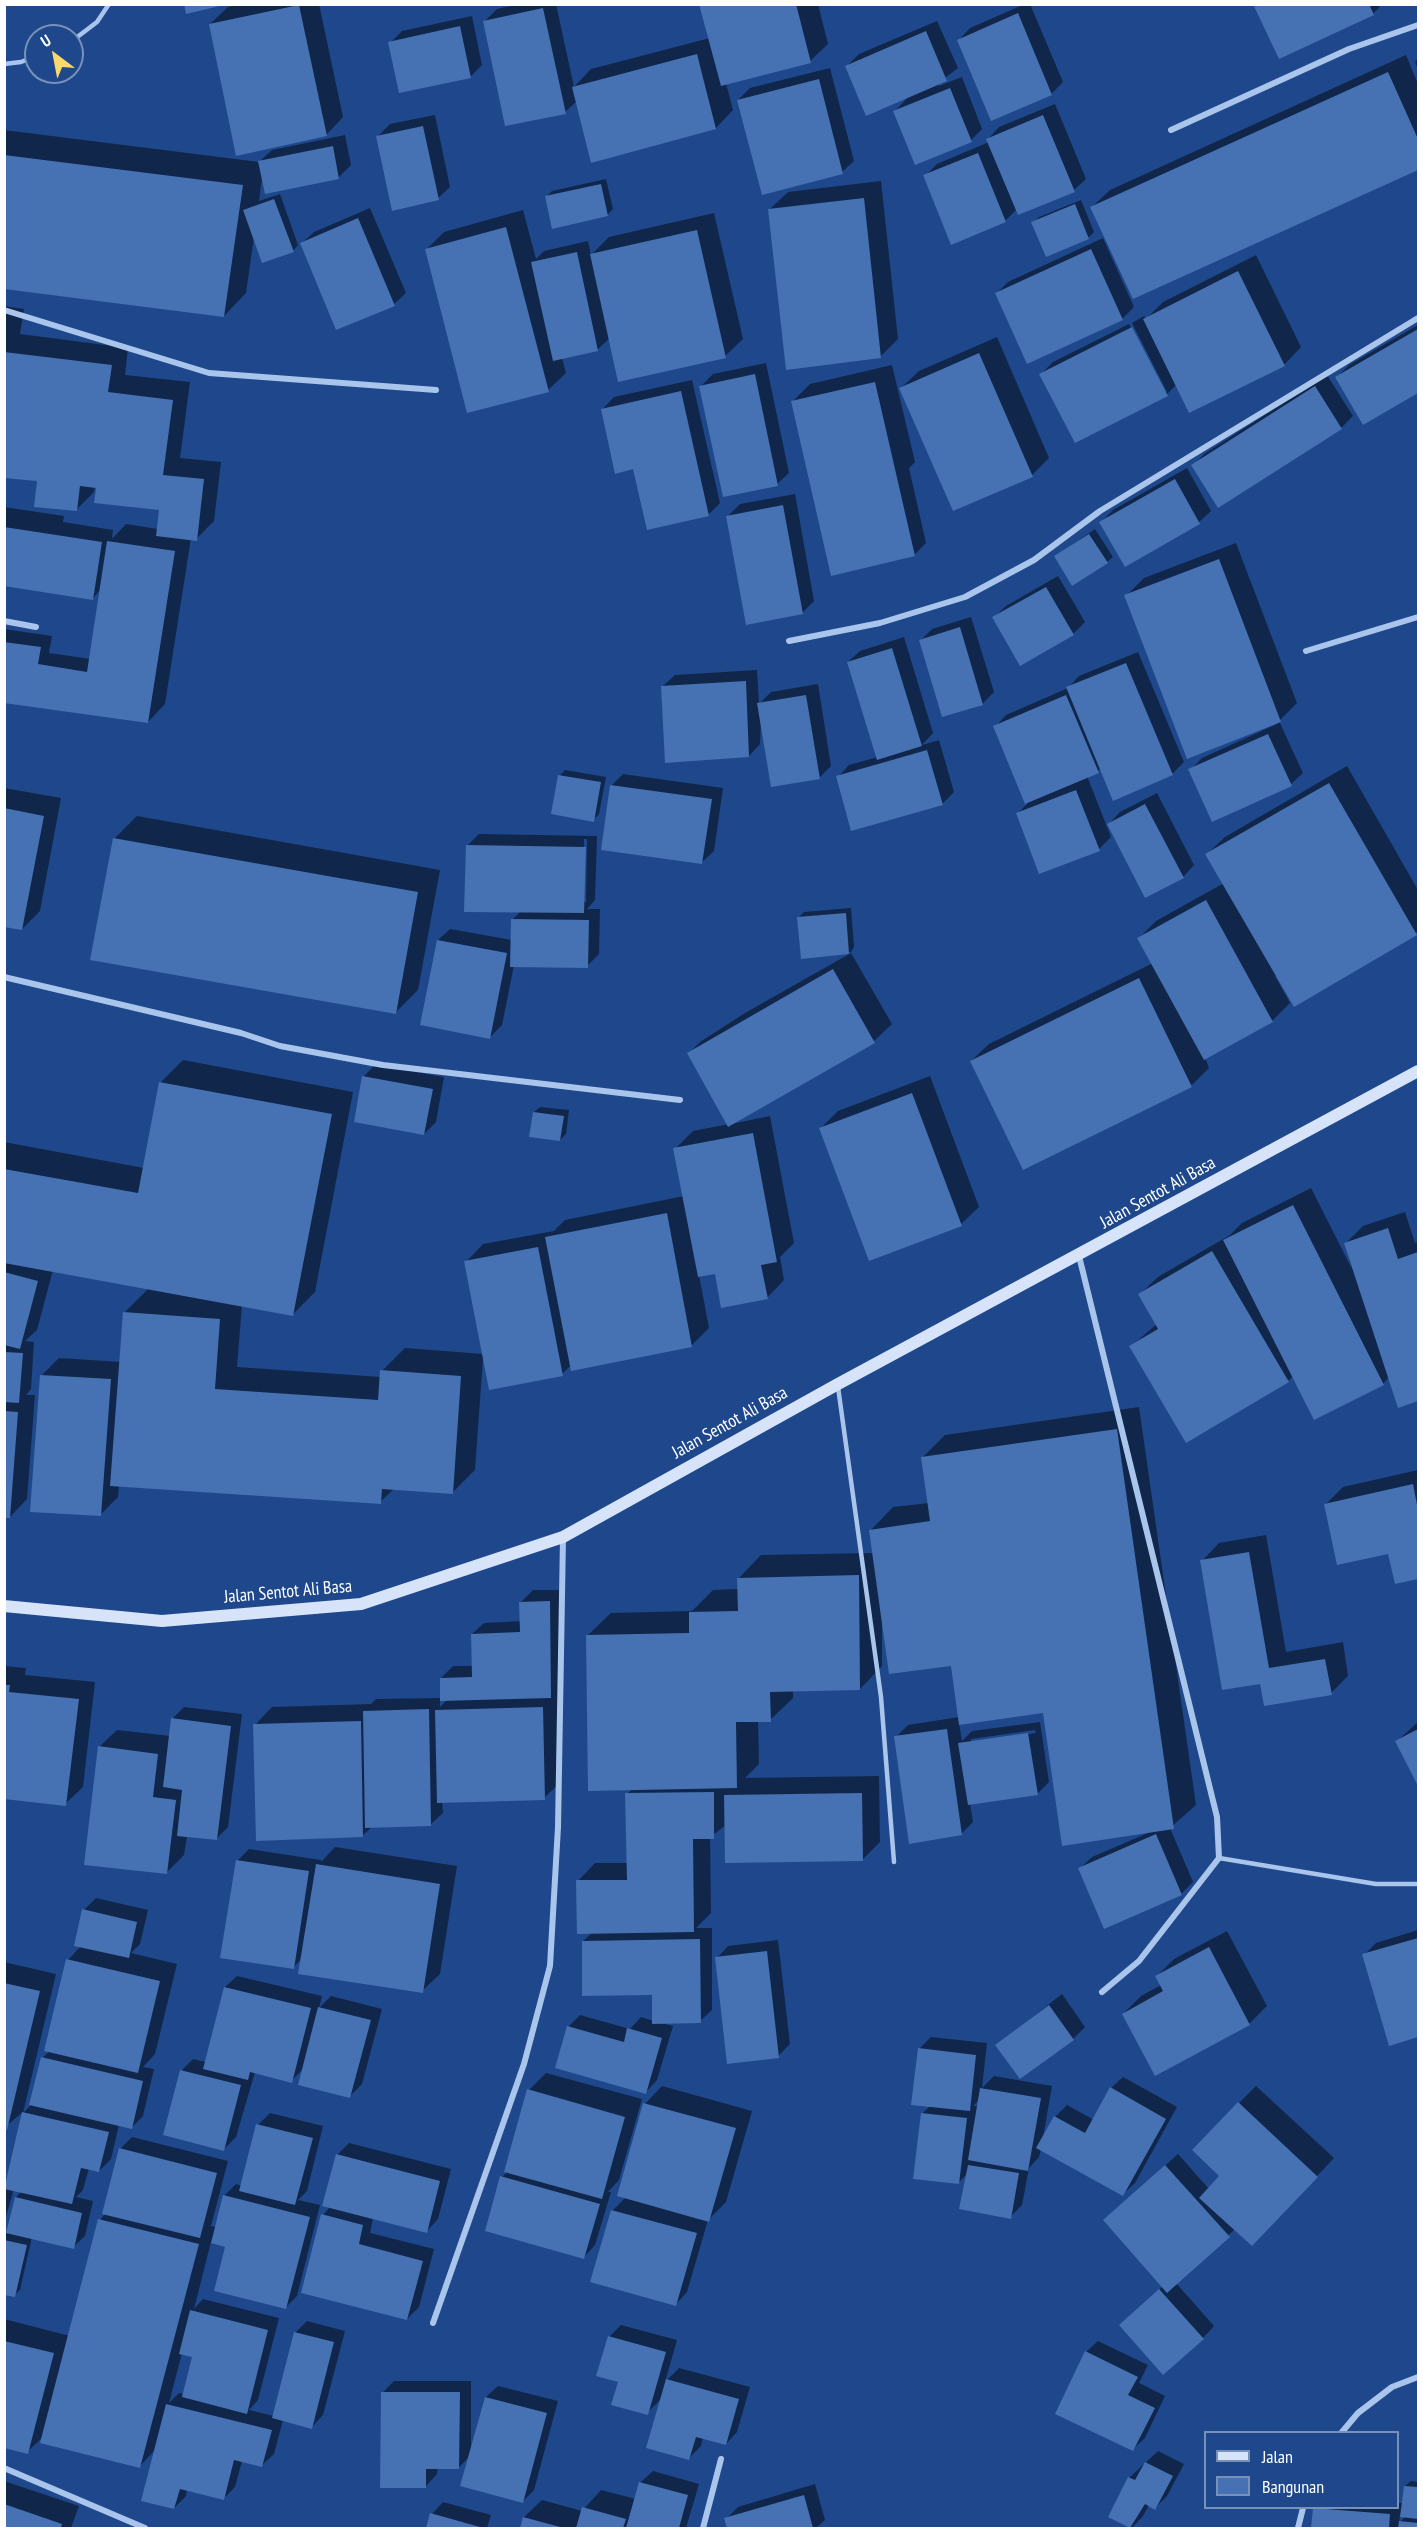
<!DOCTYPE html>
<style>
body{margin:0}
#map{position:relative;width:1423px;height:2533px;overflow:hidden;background:#1e488b;font-family:"PT Sans Narrow",sans-serif}
canvas{display:block}
.frame{position:absolute;inset:0;border:6px solid #fff;pointer-events:none}
.legend{position:absolute;left:1204px;top:2431px;width:195px;height:78px;box-sizing:border-box;background:#1e488b;border:2px solid #7891b9;margin:0;padding:8px 10px;list-style:none;font-size:18px;color:#fff}
.legend li{display:flex;align-items:center;gap:12px;height:30px}
.legend b{width:30px;border:2px solid #7891b9}
.north{position:absolute;left:24px;top:24px;width:60px;height:60px;box-sizing:border-box;background:#1e488b;border:2px solid #7891b9;border-radius:50%;rotate:328deg;font-size:16px;font-weight:700;line-height:24px;text-align:center;color:#fff}
.north::after{content:'';display:block;margin:auto;width:21px;height:27px;background:#fbd869;clip-path:polygon(50% 0,100% 100%,50% 72%,0 100%)}
</style>
<div id="map">
<canvas width="1423" height="2533"></canvas>
<div class="frame"></div>
<ul class="legend">
<li><b style="height:8px;background:#d6e3f9"></b>Jalan</li>
<li><b style="height:16px;background:#4671b3"></b>Bangunan</li>
</ul>
<div class="north">U</div>
</div>
<script>
const g = document.querySelector('canvas').getContext('2d');
g.lineJoin = 'round';
function fillPath(path, color) { g.fillStyle = color; g.fill(path, 'evenodd'); }
const shape = rows => new Path2D(rows.map(r => 'M' + r).join(''));
function stroke(path, color, width, dash) { g.strokeStyle = color; g.lineWidth = width; g.lineCap = dash ? 'butt' : 'round'; g.setLineDash(dash || []); g.stroke(path); }
function drawText(font, color, halo, rows, align = 'center') {
  g.font = font + ' "PT Sans Narrow",sans-serif'; g.lineWidth = 4.5; g.setLineDash([]); g.textBaseline = 'middle'; g.strokeStyle = halo; g.fillStyle = color; for (const [text, x, y, turn = 0] of rows) {
    g.save(); g.translate(x, y); g.rotate((+turn || 0) * Math.PI / 180); g.textAlign = isNaN(turn) ? turn : align; if (halo) g.strokeText(text, 0, 0); g.fillText(text, 0, 0); g.restore();
  }
}
fillPath(shape([
 [238,4,319,4,343,117,326,135,210,24,228,7],
 [519,4,556,4,574,87,591,69,710,38,701,4,818,4,828,44,810,61,726,83,733,110,716,128,577,101,565,112,485,21,497,9],
 [1025,4,1030,4,1063,82,1051,94,959,40,970,28],
 [1255,4,1382,4,1373,14],
 [472,16,482,65,471,76,390,43,402,31],
 [937,21,958,68,938,83,939,86,962,77,982,129,971,140,895,111,910,95,847,66,859,54],
 [1406,55,1418,84,1418,168,1134,297,1092,207,1110,190],
 [1418,58,1418,69,1415,62],
 [830,68,854,161,842,172,738,100,750,88],
 [1055,104,1086,179,1074,190,1017,209,1005,221,925,176,937,164,989,142,988,139,999,127],
 [435,115,450,187,438,198,378,136,390,124],
 [4,130,259,162,272,150,345,135,351,165,339,177,266,193,262,178,259,201,280,194,298,245,293,251,254,237,246,293,224,316,4,288],
 [606,179,613,209,607,215,546,197,552,191],
 [881,181,898,339,880,357,770,209,788,192],
 [1081,200,1094,232,1088,238,1033,223,1039,217],
 [370,208,406,293,394,304,302,243,314,232],
 [523,210,536,259,544,251,588,241,591,255,609,237,714,213,743,339,725,356,610,338,597,350,562,358,566,373,548,390,427,249,444,232],
 [1103,238,1134,307,1122,319,997,293,1008,282],
 [1256,255,1301,347,1284,365,1177,384,1167,394,1041,374,1053,362,1129,324,1164,392,1167,392,1132,323,1144,316,1146,319,1163,302],
 [4,306,24,309,20,334,128,348,125,375,190,382,180,458,221,462,214,521,196,539,191,538,165,704,148,722,4,701,4,629,52,636,49,653,91,659,101,589,93,598,4,584,4,507,64,516,63,522,113,530,112,539,126,524,158,529,161,509,95,484,94,492,76,510,39,480,4,476],
 [1418,325,1418,391,1364,423,1337,377,1349,365],
 [997,337,1049,458,1032,475,901,388,919,371],
 [766,363,789,473,777,484,701,386,713,374],
 [892,365,915,462,909,468,926,543,914,555,793,401,810,384],
 [1327,375,1353,416,1341,428,1219,506,1193,466,1204,454],
 [692,380,720,503,708,515,634,468,603,409,614,397],
 [1187,468,1211,511,1199,522,1101,522,1113,510],
 [795,494,814,601,802,613,728,516,740,504],
 [1095,529,1113,557,1107,562,1056,556],
 [1236,543,1297,703,1279,721,1303,773,1291,784,1190,770,1202,758,1277,724,1126,596,1144,578],
 [1058,576,1085,622,1073,634,994,617,1006,606],
 [971,617,994,692,982,704,920,641,932,629],
 [904,637,933,733,922,745,939,740,954,792,942,804,838,777,849,765,878,757,848,662,860,651],
 [1138,652,1184,762,1172,774,1101,769,1087,776,1111,837,1099,849,1017,814,1027,804,995,727,1006,715,1068,688,1079,676],
 [757,670,759,704,771,692,818,684,831,766,819,778,761,719,760,744,749,756,663,686,675,675],
 [1347,766,1418,890,1418,932,1275,976,1290,1003,1272,1021,1205,1058,1209,1068,1192,1085,1024,1168,971,1061,989,1044,1153,963,1139,938,1156,921,1224,883,1207,854,1225,837],
 [565,770,606,777,599,814,593,820,560,775],
 [623,774,723,788,714,851,702,862,611,786],
 [4,788,61,798,40,911,22,929,4,925],
 [1157,793,1194,865,1183,877,1109,824,1120,812],
 [137,816,440,870,418,990,396,1012,114,839],
 [479,834,597,836,595,900,587,909,600,909,599,954,587,966,514,965,502,1025,490,1037,438,940,450,929,512,940,512,920,521,911,467,846],
 [584,839,587,839,586,902,583,902],
 [851,908,854,947,851,952,803,957,799,917,804,912],
 [851,953,892,1024,874,1041,731,1124,770,1116,794,1243,780,1257,784,1280,767,1298,716,1272,699,1275,709,1328,691,1346,571,1365,562,1374,483,1358,475,1470,452,1493,394,1489,380,1502,119,1485,118,1497,100,1515,42,1375,59,1358,121,1362,124,1313,149,1288,53,1270,37,1330,25,1341,34,1342,31,1389,26,1395,35,1395,27,1499,10,1517,4,1516,4,1142,144,1168,160,1083,183,1060,353,1092,315,1292,292,1315,242,1305,237,1367,381,1377,382,1371,405,1348,483,1354,466,1262,483,1244,554,1231,565,1220,684,1196,675,1149,693,1131,729,1124,689,1053,700,1042,745,1013],
 [375,1065,444,1077,436,1122,424,1134,363,1077],
 [930,1076,979,1207,961,1224,870,1259,821,1128,838,1111],
 [540,1107,569,1110,566,1134,560,1140,534,1112],
 [1311,1188,1352,1269,1345,1244,1363,1226,1405,1212,1415,1243,1418,1242,1418,1400,1399,1406,1389,1377,1383,1384,1293,1376,1288,1381,1130,1347,1157,1324,1140,1294,1158,1277,1230,1235,1242,1223],
 [1139,1407,1196,1805,1170,1828,1193,1882,1181,1894,1080,1868,1092,1857,1148,1833,1044,1711,959,1723,962,1741,972,1731,1040,1722,1049,1782,1037,1794,970,1803,973,1822,961,1834,896,1737,908,1725,959,1717,952,1664,882,1623,882,1666,860,1689,793,1690,793,1698,770,1720,758,1720,759,1764,745,1778,879,1776,880,1842,863,1859,726,1825,710,1837,711,1913,696,1928,712,1928,712,2010,700,2021,661,2023,673,2026,657,2080,646,2092,569,2026,580,2015,630,2029,641,2017,654,2021,654,1994,583,1941,593,1932,578,1881,595,1863,628,1863,627,1794,632,1789,588,1635,611,1613,692,1611,713,1590,739,1589,739,1578,761,1555,874,1553,871,1530,893,1507,929,1503,923,1457,945,1435],
 [1035,1730,1036,1733,971,1742,971,1739],
 [1418,1470,1418,1577,1396,1582,1389,1552,1325,1505,1343,1487],
 [1266,1535,1286,1652,1343,1642,1348,1676,1331,1693,1262,1682,1202,1561,1219,1543],
 [533,1590,561,1590,563,1685,557,1691,560,1690,562,1781,544,1798,442,1801,443,1813,431,1824,373,1826,362,1836,255,1725,272,1707,371,1704,376,1699,441,1698,441,1678,453,1666,473,1666,472,1634,484,1623,522,1621,521,1602],
 [448,1699,440,1707,440,1700],
 [4,1666,26,1668,25,1675,95,1682,83,1787,65,1804,4,1797],
 [184,1707,242,1714,228,1827,216,1839,187,1836,184,1855,167,1872,99,1747,117,1730,170,1736,172,1719],
 [1418,1722,1418,1783,1397,1741],
 [335,1847,457,1866,440,1974,422,1991,302,1958,293,1968,237,1861,249,1849,321,1860,321,1862],
 [96,1898,148,1910,140,1944,131,1953,177,1964,155,2054,143,2067,154,2069,143,2116,131,2128,119,2125,111,2159,99,2171,89,2168,83,2190,76,2197,93,2201,85,2236,73,2247,32,2237,20,2290,14,2295,4,2293,4,2233,7,2234,16,2197,22,2191,14,2189,4,2223,4,2188,24,2111,4,2128,4,1962,56,1974,23,2113,30,2106,42,2058,50,2051,68,1960,81,1946,84,1910],
 [1418,1930,1418,2036,1390,2044,1364,1955,1376,1943],
 [1227,1931,1267,2006,1249,2024,1123,2014,1141,1996,1161,1985,1157,1976,1174,1959],
 [778,1940,790,2044,778,2056,717,1958,728,1946],
 [237,1976,322,1996,319,2008,331,1996,382,2009,362,2084,350,2096,304,2068,291,2081,255,2072,236,2137,224,2149,182,2070,193,2059,206,2062,225,1987],
 [1062,1994,1085,2027,1073,2039,1020,2077,997,2045],
 [931,2037,987,2043,982,2088,994,2076,1052,2086,1043,2138,1055,2117,1067,2105,1094,2120,1111,2088,1123,2077,1177,2107,1135,2183,1123,2194,1041,2149,1039,2157,1029,2168,1022,2205,1010,2217,967,2174,959,2182,922,2114,931,2105,919,2049],
 [980,2099,979,2106,973,2106],
 [546,2073,642,2099,619,2180,608,2192,611,2192,595,2245,584,2257,502,2177,507,2172,529,2090],
 [662,2086,752,2111,726,2202,708,2220,687,2292,676,2304,612,2211,626,2197,645,2104],
 [1256,2086,1334,2158,1269,2227,1235,2229,1176,2283,1214,2326,1203,2338,1133,2314,1163,2286,1117,2209,1178,2154,1209,2189,1222,2176,1239,2103],
 [270,2113,323,2126,307,2191,298,2200,320,2205,297,2296,285,2308,227,2246,211,2242,194,2309,203,2299,279,2318,258,2400,249,2410,274,2416,295,2333,307,2321,345,2331,323,2415,312,2427,283,2420,274,2454,262,2465,242,2461,235,2487,223,2499,187,2490,186,2496,174,2508,155,2450,140,2466,44,2436,27,2452,4,2446,4,2319,70,2336,100,2220,106,2213,120,2149,132,2137,228,2161,211,2226,216,2227,224,2196,236,2184,242,2186,258,2125],
 [182,2353,194,2356,184,2394,179,2393,169,2403],
 [349,2143,451,2169,438,2219,427,2231,373,2218,370,2233,434,2249,419,2307,407,2319,323,2215,330,2207,337,2155],
 [621,2325,677,2340,665,2382,679,2368,750,2387,737,2432,726,2444,703,2437,701,2446,689,2458,661,2399,647,2413,620,2381,609,2337],
 [1098,2341,1148,2365,1139,2383,1165,2396,1145,2438,1133,2449,1086,2352],
 [394,2381,471,2381,471,2449,486,2397,498,2386,558,2401,534,2490,523,2501,470,2456,459,2467,438,2467,437,2474,426,2486,382,2393],
 [1158,2451,1184,2464,1167,2496,1155,2508,1149,2505,1143,2516,1132,2528,1110,2516,1129,2478],
 [653,2471,699,2484,686,2528,521,2528,524,2517,542,2500,582,2511,601,2490,636,2499,641,2482],
 [4,2481,79,2506,71,2528,4,2528],
 [1411,2481,1418,2482,1418,2528,1312,2528,1315,2508,1398,2508,1398,2503,1403,2503,1405,2486],
 [1400,2515,1406,2516,1399,2523],
 [815,2484,825,2520,816,2528,728,2528,726,2519,738,2507],
 [443,2502,491,2515,487,2528,428,2528,432,2514]
]), '#0007');
fillPath(shape([
 [184,4,223,4,224,5,186,14],
 [699,4,796,4,811,63,721,86],
 [1253,4,1369,4,1374,15,1279,59],
 [299,5,327,136,236,156,209,24],
 [543,8,566,114,505,126,483,21],
 [1018,13,1052,95,991,121,957,40],
 [460,26,471,78,399,93,388,42],
 [926,31,947,81,866,116,845,66],
 [697,54,716,129,591,163,572,87],
 [1388,72,1418,139,1418,170,1133,299,1090,207],
 [819,79,843,174,762,195,737,100],
 [950,88,972,142,915,165,893,111],
 [1043,115,1075,192,1018,215,986,139],
 [423,126,439,200,392,211,376,136],
 [333,146,339,179,265,194,258,161],
 [978,153,1006,222,951,245,923,175],
 [4,155,243,185,224,317,4,289],
 [601,184,608,216,552,229,545,196],
 [864,198,881,358,786,370,768,209],
 [274,199,294,252,262,263,243,210],
 [1075,204,1089,239,1046,257,1031,222],
 [358,218,395,306,336,330,300,243],
 [506,227,549,392,467,413,425,249],
 [697,230,726,358,618,382,590,254],
 [1091,249,1123,320,1027,364,995,293],
 [577,252,598,351,553,361,531,262],
 [1238,271,1285,366,1189,413,1143,319],
 [1132,327,1168,396,1075,443,1039,374],
 [1418,329,1418,393,1363,425,1335,377],
 [4,352,112,365,108,392,173,400,163,475,204,479,197,541,156,536,159,510,94,503,96,488,80,486,77,511,34,507,37,481,4,478],
 [979,353,1033,477,953,511,899,388],
 [755,374,778,486,723,497,699,386],
 [875,382,915,556,831,576,791,401],
 [1315,386,1342,429,1218,508,1191,465],
 [681,391,709,516,647,530,633,469,615,474,601,409],
 [1175,479,1200,524,1125,567,1099,522],
 [783,505,803,614,746,625,726,516],
 [4,527,102,542,93,600,4,586],
 [1089,534,1108,563,1072,586,1054,556],
 [107,541,175,551,148,723,4,703,4,642,41,647,38,664,87,672],
 [1219,559,1281,722,1187,759,1124,595],
 [1046,587,1074,635,1020,666,992,617],
 [960,627,983,705,942,717,919,640],
 [892,648,922,746,877,760,847,662],
 [1126,663,1173,775,1113,801,1066,687],
 [746,681,749,757,665,763,661,686],
 [806,695,820,779,771,787,757,703],
 [1066,695,1099,773,1025,804,993,726],
 [1268,734,1292,786,1212,822,1188,769],
 [927,750,943,805,851,831,836,776],
 [558,775,601,782,594,822,551,814],
 [1329,783,1417,935,1294,1007,1205,854],
 [610,785,712,799,702,864,601,850],
 [1076,790,1100,851,1039,874,1016,813],
 [1145,804,1184,878,1145,898,1107,824],
 [4,808,44,816,22,930,4,927],
 [113,838,418,892,396,1014,90,960],
 [466,845,586,847,584,913,464,912],
 [1206,900,1273,1022,1204,1060,1137,938],
 [846,913,849,954,801,959,797,917],
 [511,919,589,920,588,968,510,967],
 [437,940,507,953,490,1039,420,1025],
 [833,969,875,1043,728,1127,687,1053],
 [1139,978,1192,1087,1023,1170,970,1061],
 [362,1076,433,1089,424,1135,354,1122],
 [159,1082,332,1114,293,1316,4,1263,4,1169,138,1193],
 [912,1093,962,1226,869,1261,819,1128],
 [533,1112,564,1116,560,1141,529,1137],
 [753,1133,777,1262,761,1265,768,1299,721,1308,715,1274,698,1277,673,1148],
 [1293,1205,1384,1385,1314,1420,1223,1240],
 [667,1213,692,1347,571,1371,545,1237],
 [1388,1228,1398,1259,1418,1252,1418,1401,1398,1408,1344,1243],
 [538,1247,563,1376,489,1390,464,1261],
 [1212,1251,1289,1382,1186,1443,1129,1346,1158,1329,1138,1294],
 [4,1272,38,1281,20,1349,4,1345],
 [123,1312,220,1319,215,1389,378,1400,380,1370,461,1376,453,1494,382,1489,381,1504,110,1486],
 [4,1352,23,1353,19,1403,4,1402],
 [40,1375,111,1379,101,1516,30,1512],
 [4,1411,18,1412,10,1518,4,1518],
 [1117,1429,1174,1829,1062,1846,1043,1713,959,1725,951,1666,889,1674,869,1530,930,1521,921,1457],
 [1413,1484,1418,1510,1418,1579,1395,1584,1388,1554,1337,1565,1324,1504],
 [1249,1552,1269,1668,1325,1659,1332,1695,1264,1706,1260,1684,1222,1690,1200,1560],
 [859,1575,860,1690,770,1692,771,1722,736,1722,737,1788,588,1791,586,1635,689,1633,689,1612,738,1611,737,1578],
 [550,1601,551,1698,440,1701,440,1678,472,1677,471,1634,520,1632,519,1602],
 [4,1685,10,1685,9,1692,79,1699,66,1806,4,1799],
 [543,1707,545,1800,437,1803,435,1710],
 [429,1709,431,1826,365,1828,363,1711],
 [171,1718,231,1726,217,1840,177,1836,182,1790,163,1787],
 [361,1721,363,1837,256,1841,253,1724],
 [947,1729,962,1835,909,1844,894,1736],
 [1418,1729,1418,1786,1395,1741],
 [1028,1733,1038,1795,968,1805,958,1743],
 [98,1746,158,1754,153,1797,176,1800,167,1874,84,1865],
 [714,1792,714,1839,693,1839,694,1932,577,1934,576,1880,627,1880,625,1793],
 [862,1793,863,1861,725,1863,724,1795],
 [1156,1834,1182,1895,1104,1929,1078,1868],
 [236,1860,309,1871,294,1969,220,1958],
 [316,1864,440,1884,423,1993,298,1974],
 [82,1909,137,1922,129,1958,74,1946],
 [1418,1938,1418,2037,1389,2046,1362,1954],
 [700,1939,701,2023,652,2024,652,1995,582,1996,582,1941],
 [1209,1947,1250,2025,1155,2076,1122,2014,1163,1991,1155,1976],
 [767,1951,779,2058,727,2064,715,1957],
 [66,1959,160,1981,138,2073,44,2051],
 [4,1983,40,1991,7,2130,4,2129],
 [224,1987,311,2008,292,2083,250,2072,248,2080,203,2069],
 [1049,2005,1074,2040,1020,2079,995,2045],
 [318,2007,371,2020,350,2098,298,2085],
 [567,2026,624,2042,627,2028,662,2038,646,2094,555,2068],
 [918,2048,976,2055,970,2111,911,2105],
 [41,2057,143,2081,132,2129,29,2105],
 [180,2070,241,2085,224,2151,163,2135],
 [1110,2087,1166,2119,1123,2196,1036,2148,1054,2116,1085,2133],
 [980,2088,1041,2098,1028,2171,968,2160],
 [527,2089,625,2117,602,2199,504,2172],
 [1238,2102,1318,2177,1252,2246,1199,2198,1219,2176,1192,2150],
 [643,2103,736,2128,709,2222,617,2196],
 [22,2112,109,2132,99,2172,81,2168,72,2204,4,2189],
 [921,2113,967,2118,959,2184,913,2179],
 [256,2124,313,2138,295,2205,239,2191],
 [119,2148,217,2173,200,2238,102,2214],
 [336,2154,440,2181,427,2233,322,2206],
 [968,2165,1019,2173,1011,2219,959,2209],
 [1165,2165,1230,2237,1167,2293,1103,2220],
 [500,2176,600,2204,584,2259,485,2231],
 [223,2195,310,2217,286,2309,214,2291,225,2247,211,2243],
 [15,2197,82,2213,74,2249,6,2233],
 [611,2210,697,2233,676,2306,590,2282],
 [321,2214,363,2225,359,2244,423,2261,407,2320,301,2293],
 [98,2219,199,2244,140,2468,40,2443],
 [4,2240,27,2245,15,2297,4,2295],
 [1159,2289,1204,2339,1163,2375,1119,2325],
 [190,2310,268,2330,247,2414,182,2397,192,2357,179,2354],
 [294,2332,334,2342,312,2429,272,2418],
 [608,2336,666,2352,648,2415,611,2405,618,2382,596,2376],
 [4,2341,54,2353,28,2454,4,2448],
 [1085,2351,1138,2377,1128,2395,1155,2408,1133,2451,1055,2414],
 [666,2379,739,2399,726,2445,696,2437,689,2460,646,2448],
 [381,2392,460,2392,459,2469,426,2469,426,2488,380,2488],
 [485,2397,547,2413,523,2503,460,2486],
 [166,2404,272,2430,262,2467,234,2460,224,2500,180,2489,174,2509,141,2501],
 [1145,2462,1173,2476,1155,2510,1145,2504,1130,2528,1108,2517,1128,2477,1135,2480],
 [639,2482,688,2495,679,2528,626,2528],
 [1404,2486,1418,2487,1418,2519,1400,2517],
 [804,2495,813,2528,727,2528,724,2518],
 [4,2504,62,2524,61,2528,4,2528],
 [582,2507,626,2519,623,2528,576,2528],
 [1313,2508,1390,2514,1389,2528,1311,2528],
 [430,2513,480,2527,480,2528,426,2528],
 [523,2517,564,2528,520,2528],
 [1399,2521,1418,2523,1418,2528,1398,2528]
]), '#4671b3');
stroke(shape([
 [72,41,97,22,109,4],
 [4,64,21,62,36,56],
 [838,1387,881,1697,894,1862],
 [1219,1858,1376,1884,1418,1884]
]), '#aac5ec', 4.5);
stroke(shape([
 [1171,130,1349,49,1418,25],
 [4,310,209,373,436,390],
 [4,621,36,627],
 [789,641,880,623,965,597,1034,560,1100,511,1418,318],
 [1306,651,1418,617],
 [4,977,241,1033,280,1046,383,1065,680,1100],
 [1079,1256,1217,1817,1219,1858,1139,1961,1102,1992],
 [433,2323,524,2064,550,1966,558,1827,563,1538],
 [1342,2432,1358,2413,1392,2387,1418,2377],
 [4,2468,145,2528],
 [703,2528,721,2459],
 [1298,2528,1303,2508]
]), '#aac5ec', 6);
stroke(shape([
 [4,1606,162,1621,361,1604,563,1537,838,1384,1418,1071]
]), '#d6e3f9', 12);
drawText('18px', '#fff', '#1e488b', [
 ["Jalan Sentot Ali Basa",1158,1193,-29],
 ["Jalan Sentot Ali Basa",730,1423,-29],
 ["Jalan Sentot Ali Basa",288,1592,-5]
]);
</script>
